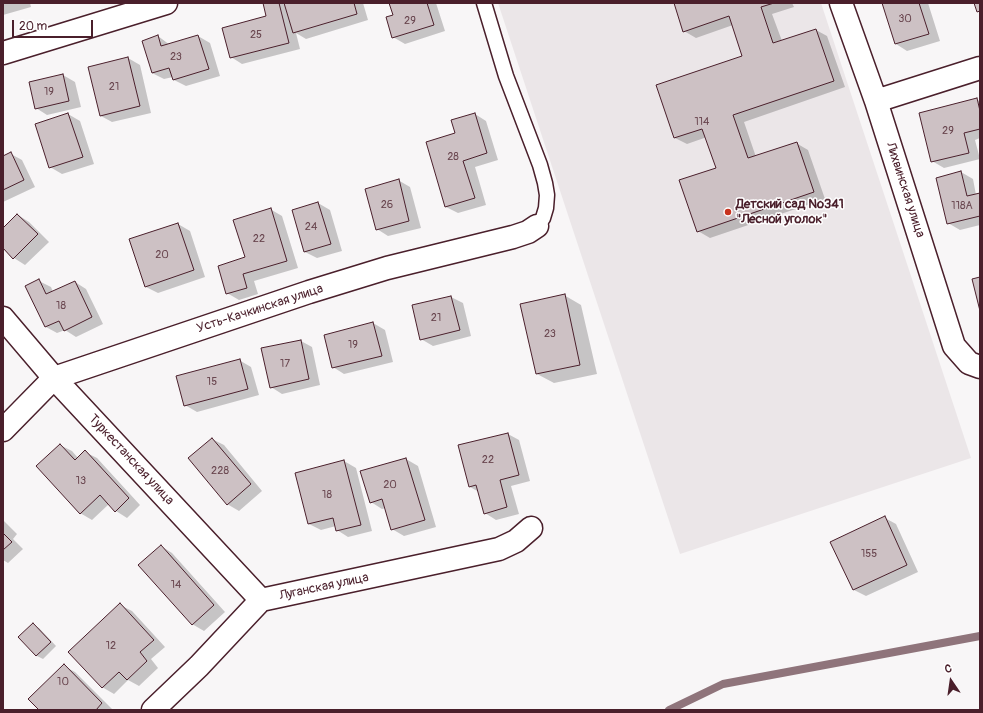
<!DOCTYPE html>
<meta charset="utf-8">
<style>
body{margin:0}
#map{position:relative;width:983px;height:713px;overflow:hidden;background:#f8f6f7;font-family:Pangolin,sans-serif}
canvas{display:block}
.frame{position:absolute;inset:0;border:4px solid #4a1f2b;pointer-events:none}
.north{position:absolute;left:931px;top:661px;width:40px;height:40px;-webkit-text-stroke:3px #fff;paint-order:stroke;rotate:347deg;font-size:11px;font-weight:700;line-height:16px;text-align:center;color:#4a1f2b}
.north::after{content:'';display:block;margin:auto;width:14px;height:18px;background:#4a1f2b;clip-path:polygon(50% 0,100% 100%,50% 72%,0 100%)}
.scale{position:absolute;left:12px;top:20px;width:81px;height:18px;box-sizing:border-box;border:2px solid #4a1f2b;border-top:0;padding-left:5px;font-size:12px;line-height:14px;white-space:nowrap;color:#4a1f2b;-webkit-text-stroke:3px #fff;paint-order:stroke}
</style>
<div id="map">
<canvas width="983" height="713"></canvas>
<div class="frame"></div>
<div class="north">С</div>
<div class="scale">20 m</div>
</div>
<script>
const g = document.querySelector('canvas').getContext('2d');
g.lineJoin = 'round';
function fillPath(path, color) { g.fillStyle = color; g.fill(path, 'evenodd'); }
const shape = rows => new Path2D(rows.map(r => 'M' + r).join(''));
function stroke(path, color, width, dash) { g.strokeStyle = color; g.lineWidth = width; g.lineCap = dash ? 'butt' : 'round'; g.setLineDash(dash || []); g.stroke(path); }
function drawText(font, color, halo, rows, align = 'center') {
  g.font = font + ' Pangolin,sans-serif'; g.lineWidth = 3; g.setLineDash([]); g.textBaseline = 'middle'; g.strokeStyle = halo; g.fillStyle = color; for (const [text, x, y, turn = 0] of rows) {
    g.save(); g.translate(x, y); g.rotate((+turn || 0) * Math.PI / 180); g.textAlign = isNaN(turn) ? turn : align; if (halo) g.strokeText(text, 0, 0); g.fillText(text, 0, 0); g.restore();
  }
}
fillPath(shape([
 [498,3,821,3,971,458,680,554]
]), '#ebe6e8');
fillPath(shape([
 [3,3,30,3,31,7,3,15],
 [268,3,282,3,286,6,286,3,363,3,368,20,306,39,296,33,300,49,242,64,231,57,267,17],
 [390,3,436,3,445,31,405,44,393,37,395,16],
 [675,3,792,3,794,7,772,14,782,41,816,30,827,36,845,87,744,122,756,157,796,143,808,150,825,199,710,238,698,231,717,168,707,137,687,144,675,138,744,56,733,25,696,38,684,31],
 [883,3,928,3,940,41,907,51,896,44],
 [158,36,170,45,198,36,210,43,220,76,186,86,174,80,173,77,164,79,152,73],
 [128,58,140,65,151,113,112,122,101,116],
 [63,75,75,82,81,107,47,115,36,108],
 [977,100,980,101,980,138,975,140,980,159,944,168,932,161],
 [68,114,80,121,94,164,62,174,50,167],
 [475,114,486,121,498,160,475,167,486,205,458,213,446,207,427,142,456,133],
 [11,154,22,160,35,187,3,202,3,157],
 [961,172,973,179,976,195,980,194,980,225,960,230,948,223],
 [398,180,410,187,421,228,388,236,377,229],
 [318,203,330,210,342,251,317,258,305,252,293,211],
 [270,209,282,216,298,268,254,281,258,294,239,300,227,293],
 [18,215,29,222,49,242,25,265,14,258,3,247,3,229],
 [178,224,190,231,205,277,158,293,146,287],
 [39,281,51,287,53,292,75,282,86,289,103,324,76,337,65,330,57,333,46,327,26,286],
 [564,295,581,305,597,374,554,383,537,374],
 [451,297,463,303,471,336,433,346,421,339],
 [373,323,385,330,393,362,344,374,333,367],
 [301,341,312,347,320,385,282,394,271,387],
 [239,360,251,367,259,395,197,412,185,405],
 [508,434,519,440,530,481,511,486,519,514,496,520,485,513,479,492,470,487],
 [212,439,224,445,262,491,239,511,227,504],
 [60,445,72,451,78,458,85,452,97,458,140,505,127,518,116,511,109,504,92,520,80,513],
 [406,459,418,466,436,527,404,536,392,529,386,508,382,509,371,502,362,472],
 [344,461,356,468,372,531,348,537,337,530,336,526,321,530,309,524],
 [885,518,896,524,918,572,866,596,854,590],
 [3,520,17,534,13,539,23,549,8,563,3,560],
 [161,546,172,553,225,612,204,631,192,624],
 [120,605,132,611,165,647,151,659,158,668,139,686,128,680,114,694,102,687],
 [33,625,39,628,56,646,43,659,37,656,20,638],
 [64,666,75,672,113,710,40,710]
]), '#0003');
stroke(shape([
 [669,710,723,684,980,636]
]), '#8f747b', 8);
const building = shape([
 [263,3,279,3,289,43,230,58,222,28,266,16,263,3],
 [284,3,354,3,357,14,293,33,284,3],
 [389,3,427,3,434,25,392,38,386,17,393,15,389,3],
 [674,3,774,3,761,7,773,43,816,29,834,81,733,115,748,158,797,142,814,192,697,232,679,180,716,168,702,129,674,138,656,85,742,56,729,16,683,32,674,3],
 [882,3,919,3,929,34,895,44,882,3],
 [974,3,980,3,980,11,977,12,974,3],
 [158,35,161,46,198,35,209,69,173,80,169,68,152,73,142,41,158,35],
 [128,57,140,106,100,116,88,67,128,57],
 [63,74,69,101,35,109,29,82,63,74],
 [977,98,980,111,980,129,964,133,969,153,931,162,919,113,977,98],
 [68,113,83,157,49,168,35,124,68,113],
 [475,113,487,153,463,161,475,198,445,207,426,142,455,133,451,120,475,113],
 [11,152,24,180,3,190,3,156,11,152],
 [961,171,967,196,980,193,980,216,947,224,936,178,961,171],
 [399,179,409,221,376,230,365,189,399,179],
 [318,202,331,244,304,252,292,210,318,202],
 [271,208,287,261,243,274,247,288,226,294,218,266,245,257,233,220,271,208],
 [17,214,38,234,13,259,3,248,3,228,17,214],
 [178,223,194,270,145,287,129,239,178,223],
 [980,277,980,311,972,279,980,277],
 [39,279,46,294,75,281,92,317,64,331,59,321,45,327,25,286,39,279],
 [565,294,580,365,536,374,520,304,565,294],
 [451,296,460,330,420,340,412,305,451,296],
 [373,322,382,356,332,368,324,335,373,322],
 [301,340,309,379,270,388,261,348,301,340],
 [240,359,248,389,184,406,176,376,240,359],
 [508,433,519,475,500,480,507,507,484,514,476,485,469,487,458,445,508,433],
 [212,438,251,484,227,505,188,458,212,438],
 [60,444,75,460,85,450,129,498,115,512,100,495,80,514,36,466,60,444],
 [406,458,425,520,391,530,382,499,370,503,360,471,406,458],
 [344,460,361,525,336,531,333,518,308,524,295,473,344,460],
 [885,516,907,565,853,590,830,542,885,516],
 [3,533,12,542,3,550,3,533],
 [161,545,214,605,192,625,138,565,161,545],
 [120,603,154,640,140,652,147,661,127,680,119,672,102,688,68,652,120,603],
 [33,623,51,642,36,656,18,637,33,623],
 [64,664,102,703,96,710,39,710,28,699,64,664]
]);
fillPath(building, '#cdc1c4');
stroke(building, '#4a1f2b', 1);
const service = shape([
 [484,3,506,76,540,165,545,183,547,195,546,208,543,218,537,226]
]);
const minor = shape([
 [841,3,876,101,954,346,969,363,980,367],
 [3,53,166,3],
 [876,101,980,68],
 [3,318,54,378,261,600],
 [3,430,54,378,309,292,387,268,513,237,528,232,537,226],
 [153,710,199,666,261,600,499,549,516,541,531,528]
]);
stroke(service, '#4a1f2b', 17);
stroke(minor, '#4a1f2b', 25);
stroke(service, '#fff', 14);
stroke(minor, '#fff', 22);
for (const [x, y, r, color] of [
 [728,212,4,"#c8321e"]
]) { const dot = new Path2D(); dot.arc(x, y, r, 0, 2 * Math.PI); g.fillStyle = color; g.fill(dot); stroke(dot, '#fff', 1.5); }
drawText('11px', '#6b4851', null, [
 ["30",905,19],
 ["29",410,21],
 ["25",256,35],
 ["23",176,57],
 ["21",114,87],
 ["19",49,92],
 ["114",702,122],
 ["29",948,131],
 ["28",453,157],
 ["26",387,205],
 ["118А",962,206],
 ["24",311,227],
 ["22",259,239],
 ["20",162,255],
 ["18",61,306],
 ["21",436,318],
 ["23",550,334],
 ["19",353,345],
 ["17",285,364],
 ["15",212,382],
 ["22",488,460],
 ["228",220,471],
 ["13",81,481],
 ["20",390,485],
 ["18",327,495],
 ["155",869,554],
 ["14",176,585],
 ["12",111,646],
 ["10",63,682]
]);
drawText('13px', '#4a1f2b', '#fff', [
 ["Лихвинская улица",905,190,72],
 ["Усть-Качкинская улица",260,309,-18],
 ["Туркестанская улица",131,460,47],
 ["Луганская улица",324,587,-12]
]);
drawText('bold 13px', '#4a1f2b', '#fff', [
 ["Детский сад №341",736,205],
 ["\"Лесной уголок\"",736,220]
], 'left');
</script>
